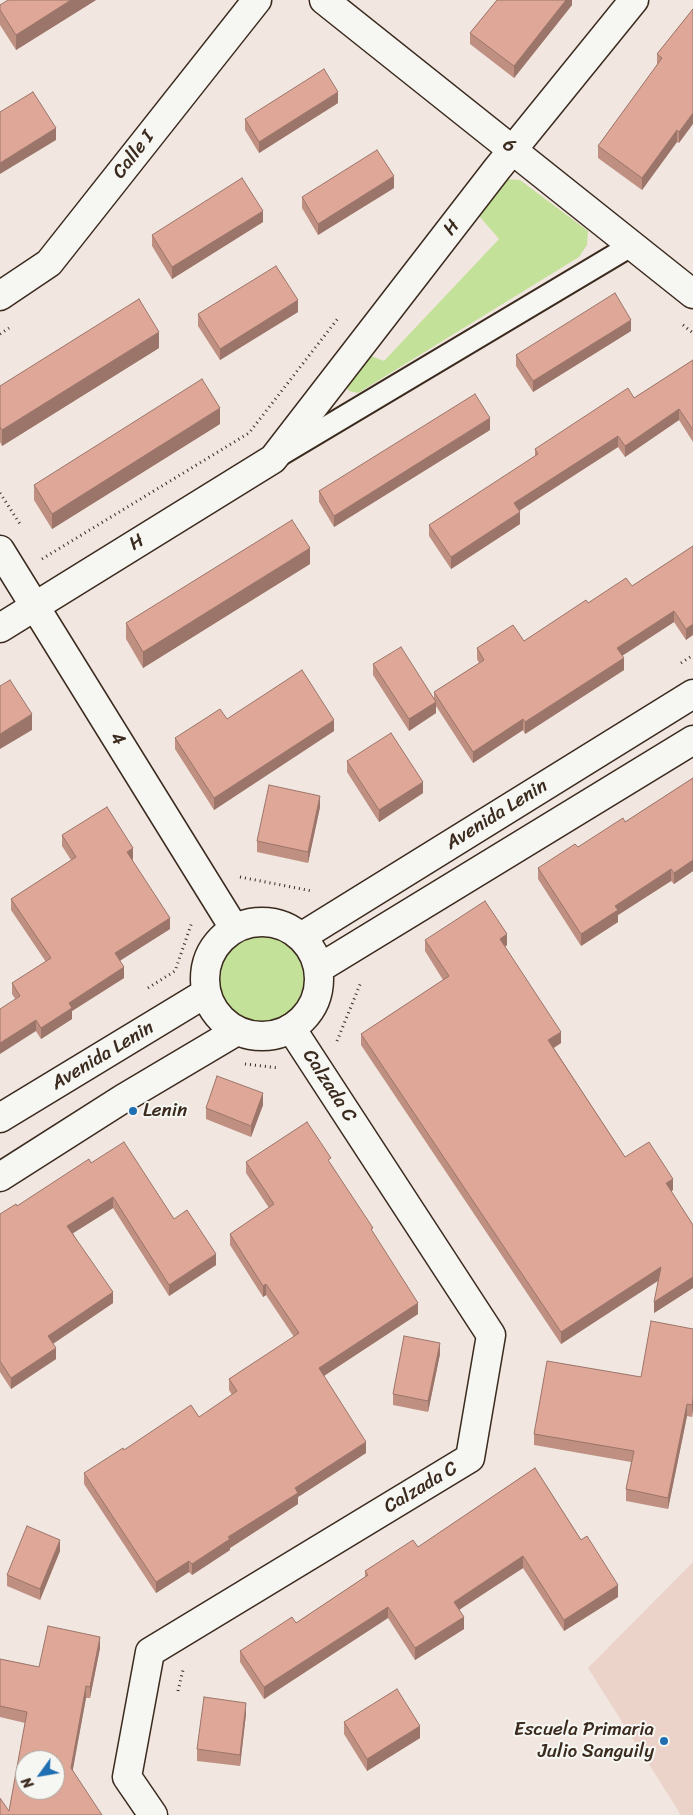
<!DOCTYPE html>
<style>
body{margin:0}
#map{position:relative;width:693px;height:1815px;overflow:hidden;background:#f1e6e0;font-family:Sriracha,sans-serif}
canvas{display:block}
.north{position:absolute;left:15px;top:1750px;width:50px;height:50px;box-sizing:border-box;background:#f6f6f2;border:1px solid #aba49d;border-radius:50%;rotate:238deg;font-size:14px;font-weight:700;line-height:20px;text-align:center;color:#3b2a1e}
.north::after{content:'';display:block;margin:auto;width:18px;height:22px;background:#1f6fb2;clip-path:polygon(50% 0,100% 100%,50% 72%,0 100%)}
</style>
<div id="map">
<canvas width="693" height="1815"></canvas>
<div class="north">N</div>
</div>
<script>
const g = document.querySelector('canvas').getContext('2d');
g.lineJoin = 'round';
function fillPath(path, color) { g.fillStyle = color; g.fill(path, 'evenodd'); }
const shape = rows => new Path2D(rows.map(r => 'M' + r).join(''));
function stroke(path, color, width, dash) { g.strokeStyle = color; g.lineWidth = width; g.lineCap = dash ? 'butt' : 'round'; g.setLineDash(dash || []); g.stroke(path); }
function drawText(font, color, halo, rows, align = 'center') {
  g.font = font + ' Sriracha,sans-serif'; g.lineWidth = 4; g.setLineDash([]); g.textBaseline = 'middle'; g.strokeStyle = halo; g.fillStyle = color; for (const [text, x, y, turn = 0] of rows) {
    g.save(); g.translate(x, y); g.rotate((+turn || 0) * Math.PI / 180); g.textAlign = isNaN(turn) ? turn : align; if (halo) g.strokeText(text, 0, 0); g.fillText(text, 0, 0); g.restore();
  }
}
fillPath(shape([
 [693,1562,693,1815,681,1815,588,1668]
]), '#ebd3ca');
fillPath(shape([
 [503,179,520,180,588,231,587,245,579,257,358,393,349,391,345,385,366,354,384,361,499,239,480,217,482,197],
 '218 981a44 44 0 1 1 88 0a44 44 0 1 1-88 0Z'
]), '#c4e199');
const lane = shape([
 [280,455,632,245]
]);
const street = shape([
 [324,0,693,294],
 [0,296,49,263,257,0],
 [0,628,273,459,497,169,634,0],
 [153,1815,127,1777,150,1652,470,1458,491,1335,291,1028]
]);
const secondary = shape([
 [0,550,234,928],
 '205 979a57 57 0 1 1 114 0a57 57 0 1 1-114 0Z',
 [301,937,693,694],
 [318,969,693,740],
 [0,1118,206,993],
 [0,1177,124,1098,237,1031]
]);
stroke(lane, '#3b2a1e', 25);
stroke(street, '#3b2a1e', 31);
stroke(secondary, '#3b2a1e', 31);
stroke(shape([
 [683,325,693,333],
 [0,334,9,328],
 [0,493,20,524],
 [42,559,249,433,339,317],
 [681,663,693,655],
 [240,877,312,891],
 [148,988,175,971,192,922],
 [337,1041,361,982],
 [245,1064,279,1068],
 [178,1691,183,1670]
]), '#3b2a1e', 3, [1, 4]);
stroke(lane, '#f6f6f2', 21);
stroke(street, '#f6f6f2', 28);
stroke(secondary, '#f6f6f2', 28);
fillPath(shape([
 [96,0,16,50,0,25,0,5],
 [497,0,572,0,572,5,514,78,470,44,470,33],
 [693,9,679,143,677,142,642,190,598,158,598,146,657,65,657,54],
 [338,103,259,153,245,130,245,119],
 [394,188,318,235,302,208,302,197],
 [263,222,172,279,152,246,152,235],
 [298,312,220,360,198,326,198,314],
 [631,331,533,392,516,366,516,355],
 [159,348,2,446,0,442,0,386],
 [693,360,693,442,679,420,625,457,618,447,519,511,520,524,451,569,429,536,429,525,535,457,535,449,634,398],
 [220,424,52,529,34,500,34,485],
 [490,430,334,527,319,502,319,491],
 [693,546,686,640,674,622,622,656,624,670,525,734,523,730,473,763,436,706,436,713,409,731,373,675,373,664,434,698,434,692,479,663,477,659,477,648,524,641,588,603,632,586],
 [310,564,143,668,126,639,126,623],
 [227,719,334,731,214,810,175,749,175,738],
 [347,761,423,793,379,822,347,772],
 [693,778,693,871,674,884,671,881,618,915,618,922,581,946,538,879,538,868,625,822],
 [320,807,308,863,257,852,257,841],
 [62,835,133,859,132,860,170,929,120,960,124,978,72,1011,72,1019,41,1039,12,994,12,983,46,962,11,910,11,899,71,860,62,846],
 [425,940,507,945,505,947,561,1043,554,1048,625,1157,673,1190,671,1191,693,1225,693,1288,654,1313,658,1280,561,1344,361,1045,361,1034,443,980,425,951],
 [263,1105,251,1137,206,1119,206,1108],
 [246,1162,331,1164,373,1233,418,1314,324,1376,366,1453,298,1497,298,1504,230,1548,230,1550,192,1575,189,1572,156,1593,84,1484,84,1473,124,1450,199,1417,232,1395,229,1390,229,1379,294,1337,266,1295,263,1297,230,1245,230,1234,269,1208,246,1173],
 [91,1163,174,1219,216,1265,169,1296,113,1208,73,1233,113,1303,53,1344,56,1359,11,1389,0,1372,0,1214,17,1206],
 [693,1329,693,1409,692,1417,687,1416,668,1509,626,1501,626,1489,631,1462,534,1445,534,1434,641,1377],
 [440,1354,428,1412,393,1405,393,1394],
 [535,1468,618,1597,564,1631,523,1568,459,1610,464,1629,415,1660,388,1618,264,1699,240,1662,240,1651,296,1623,365,1577,365,1571,418,1547],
 [60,1551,40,1600,7,1586,7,1575],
 [100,1648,90,1698,86,1698,72,1771,9,1811,25,1723,0,1717,0,1659,39,1667],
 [246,1714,240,1766,197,1761,197,1749],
 [344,1722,420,1738,367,1771,344,1734]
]), '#bf9082');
fillPath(shape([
 [71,0,96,0,16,50,16,35],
 [566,0,572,0,572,5,514,78,514,66],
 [338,92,338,103,259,153,259,142],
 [693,113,693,124,679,143,679,132],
 [56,128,56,140,0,174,0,163],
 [677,130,677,142,642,190,642,178],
 [394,176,394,188,318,235,318,224],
 [263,211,263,222,172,279,172,267],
 [298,300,298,312,220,360,220,349],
 [631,320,631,331,533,392,533,381],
 [159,332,159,348,2,446,2,430],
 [220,408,220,424,52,529,52,514],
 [679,409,679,420,625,457,625,446],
 [490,418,490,430,334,527,334,516],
 [618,436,618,447,514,514,514,503],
 [520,512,520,524,451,569,451,557],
 [310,548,310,564,143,668,143,652],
 [674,611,674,622,617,659,617,648],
 [693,624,693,635,686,640,686,629],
 [624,658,624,670,525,734,525,722],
 [436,702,436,713,409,731,409,719],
 [32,714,32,730,0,749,0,734],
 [523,719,523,730,473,763,473,752],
 [334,720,334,731,214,810,214,798],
 [423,782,423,793,379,822,379,810],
 [320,796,320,807,308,863,308,852],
 [133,848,133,859,127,863,127,852],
 [693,860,693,871,674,884,674,873],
 [671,869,671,881,618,915,618,922,581,946,581,934,615,906],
 [170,918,170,929,115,964,115,953],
 [507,934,507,945,500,950,500,939],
 [124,967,124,978,72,1011,72,1019,41,1039,41,1028,69,1003],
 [36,1020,36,1031,0,1054,0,1043],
 [561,1032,561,1043,548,1051,548,1040],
 [263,1093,263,1105,251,1137,251,1126],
 [673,1179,673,1190,666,1195,666,1183],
 [113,1197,113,1208,67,1237,67,1226],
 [216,1254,216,1265,169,1296,169,1285],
 [661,1267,661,1279,561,1344,561,1332],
 [693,1277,693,1288,654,1313,654,1302],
 [266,1284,266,1295,263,1297,263,1286],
 [113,1292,113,1303,48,1347,48,1336],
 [418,1303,418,1314,319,1379,319,1368],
 [440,1343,440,1354,428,1412,428,1401],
 [56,1348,56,1359,11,1389,11,1378],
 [693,1398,693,1409,692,1417,692,1405],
 [687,1404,687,1416,668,1509,668,1498],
 [366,1442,366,1453,298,1497,298,1504,230,1548,230,1550,192,1575,192,1564,295,1488],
 [60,1540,60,1551,40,1600,40,1589],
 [523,1556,523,1568,454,1613,454,1602],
 [189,1561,189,1572,156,1593,156,1582],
 [618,1585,618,1597,564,1631,564,1620],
 [388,1607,388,1618,264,1699,264,1687],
 [464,1617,464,1629,415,1660,415,1648],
 [100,1637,100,1648,90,1698,90,1687],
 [86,1686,86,1698,71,1780,71,1768],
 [246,1703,246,1714,240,1766,240,1755],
 [420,1726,420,1738,367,1771,367,1759]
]), '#9b756a');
const building = shape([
 [8,0,71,0,16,35,0,10,0,5,8,0],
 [497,0,566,0,514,66,470,33,497,0],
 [693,9,693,113,679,132,677,130,642,178,598,146,662,58,657,54,693,9],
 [324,69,338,92,259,142,245,119,324,69],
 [33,92,56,128,0,163,0,112,33,92],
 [377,150,394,176,318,224,302,197,377,150],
 [242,178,263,211,172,267,152,235,242,178],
 [276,266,298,300,220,349,198,314,276,266],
 [615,293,631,320,533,381,516,355,615,293],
 [139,299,159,332,2,430,0,427,0,386,139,299],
 [693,360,693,430,679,409,625,446,618,436,514,503,520,512,451,557,429,525,538,454,535,449,628,388,634,398,693,360],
 [202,379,220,408,52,514,34,485,202,379],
 [475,394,490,418,334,516,319,491,475,394],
 [292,520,310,548,143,652,126,623,292,520],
 [693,546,693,624,686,629,674,611,617,648,624,658,525,722,523,719,473,752,434,692,484,660,477,648,513,625,524,641,586,600,588,603,626,578,632,586,693,546],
 [401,647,436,702,409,719,373,664,401,647],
 [302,670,334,720,214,798,175,738,220,709,227,719,302,670],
 [10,680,32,714,0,734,0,686,10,680],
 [391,733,423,782,379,810,347,761,391,733],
 [693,778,693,860,674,873,671,869,615,906,618,910,581,934,538,868,575,844,578,847,623,818,625,822,693,778],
 [269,785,320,796,308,852,257,841,269,785],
 [107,807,133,848,127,852,170,918,115,953,124,967,69,1003,72,1008,41,1028,36,1020,0,1043,0,1009,20,996,12,983,51,958,11,899,76,857,62,835,107,807],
 [485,901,507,934,500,939,561,1032,548,1040,625,1157,649,1142,673,1179,666,1183,693,1225,693,1277,654,1302,661,1267,561,1332,361,1034,449,976,425,940,485,901],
 [217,1076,263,1093,251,1126,206,1108,217,1076],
 [307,1122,331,1158,328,1160,373,1228,371,1229,418,1303,319,1368,366,1442,295,1488,298,1493,228,1537,230,1539,192,1564,189,1561,156,1582,84,1473,123,1448,124,1450,191,1405,199,1417,237,1391,229,1379,299,1333,266,1284,263,1286,230,1234,274,1204,246,1162,307,1122],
 [124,1142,174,1219,187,1210,216,1254,169,1285,113,1197,67,1226,113,1292,48,1336,56,1348,11,1378,0,1361,0,1214,16,1204,17,1206,89,1159,91,1163,124,1142],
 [651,1321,693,1329,693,1398,692,1405,687,1404,668,1498,626,1489,634,1451,534,1434,547,1361,641,1377,651,1321],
 [404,1336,440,1343,428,1401,393,1394,404,1336],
 [535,1468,581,1540,587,1536,618,1585,564,1620,523,1556,454,1602,464,1617,415,1648,388,1607,264,1687,240,1651,292,1617,296,1623,368,1575,365,1571,413,1540,418,1547,535,1468],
 [27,1526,60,1540,40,1589,7,1575,27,1526],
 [48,1626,100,1637,90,1687,86,1686,71,1768,102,1815,0,1815,0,1798,9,1811,27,1712,0,1706,0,1659,39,1667,48,1626],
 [25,1760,55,1760,55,1790,25,1790,25,1760],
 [397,1689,420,1726,367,1759,344,1722,397,1689],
 [204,1697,246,1703,240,1755,197,1749,204,1697]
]);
fillPath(building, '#dea797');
stroke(building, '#9b756a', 1);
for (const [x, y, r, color] of [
 [133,1111,5,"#1f6fb2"],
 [664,1741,5,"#1f6fb2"]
]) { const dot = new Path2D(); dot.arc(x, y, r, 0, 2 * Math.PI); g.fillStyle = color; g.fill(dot); stroke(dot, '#f6f6f2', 2); }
drawText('19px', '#3b2a1e', '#f6f6f2', [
 ["6",509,146,39],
 ["Calle I",134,155,-52],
 ["H",452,228,-52],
 ["H",137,543,-32],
 ["4",117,739,58],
 ["Avenida Lenin",497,815,-32],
 ["Avenida Lenin",103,1056,-31],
 ["Calzada C",329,1086,57],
 ["Calzada C",421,1488,-31]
]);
drawText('19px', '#3b2a1e', '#f6f6f2', [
 ["Lenin",143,1111],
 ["Escuela Primaria",654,1730,"right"],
 ["Julio Sanguily",654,1752,"right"]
], 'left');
</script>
